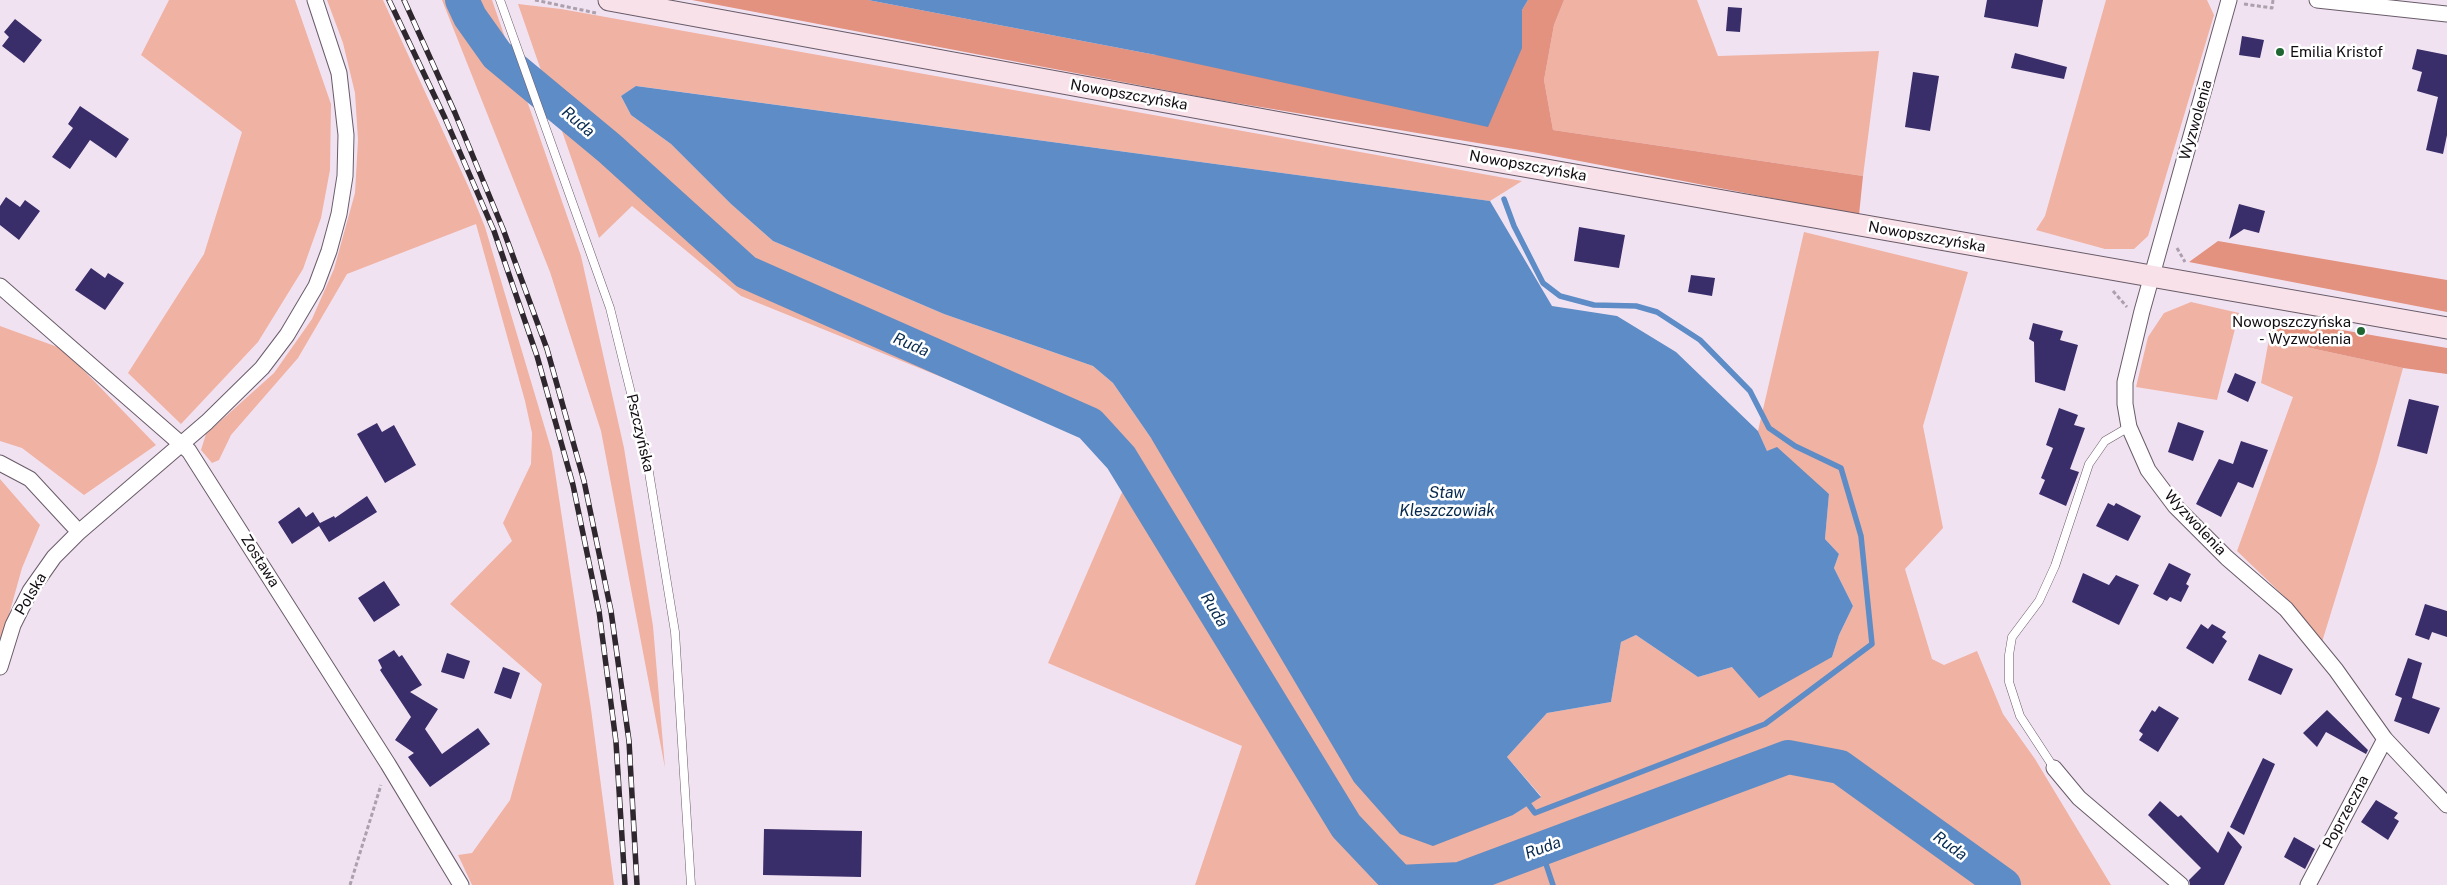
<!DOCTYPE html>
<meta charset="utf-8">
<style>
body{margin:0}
canvas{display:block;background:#f1e2f2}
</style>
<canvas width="2447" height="885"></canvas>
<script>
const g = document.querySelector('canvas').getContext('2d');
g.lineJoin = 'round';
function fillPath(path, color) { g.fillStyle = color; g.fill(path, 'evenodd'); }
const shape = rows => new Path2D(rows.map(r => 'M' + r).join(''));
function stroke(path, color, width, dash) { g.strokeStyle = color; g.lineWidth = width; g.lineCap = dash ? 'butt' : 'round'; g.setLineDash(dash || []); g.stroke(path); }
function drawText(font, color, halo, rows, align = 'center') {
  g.font = font + ' "Public Sans",sans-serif'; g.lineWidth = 5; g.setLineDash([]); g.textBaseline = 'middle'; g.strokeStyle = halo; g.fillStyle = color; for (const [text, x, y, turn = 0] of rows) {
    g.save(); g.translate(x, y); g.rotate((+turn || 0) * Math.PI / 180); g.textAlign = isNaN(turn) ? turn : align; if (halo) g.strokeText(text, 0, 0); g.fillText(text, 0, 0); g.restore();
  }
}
fillPath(shape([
 [169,0,295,0,331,104,330,170,321,218,303,269,258,342,181,424,128,373,204,254,242,132,141,55],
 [327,0,383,0,469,188,485,227,552,452,591,709,614,885,472,885,458,855,472,853,510,800,542,684,450,604,512,541,503,523,531,464,532,433,525,401,476,224,347,274,298,358,231,435,219,460,212,463,201,450,206,434,274,373,312,319,334,269,355,193,358,140,355,93,343,43],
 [442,0,492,0,581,256,624,448,653,626,665,768,601,431,550,272],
 [1564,0,1697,0,1718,56,1879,51,1863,176,1553,130,1544,80,1554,25],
 [2106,0,2207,0,2214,15,2148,236,2134,249,2105,249,2036,230,2045,216],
 [518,4,561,9,1522,181,1490,201,637,86,621,96,631,115,671,144,731,204,773,241,944,314,1093,366,1113,383,1151,438,1513,815,1541,796,1507,757,1547,713,1611,702,1621,642,1636,635,1698,677,1732,667,1832,657,1839,635,1853,606,1834,568,1839,554,1825,539,1829,494,1767,451,1758,431,1804,232,1968,272,1923,426,1943,528,1905,569,1932,659,1944,665,1977,651,2003,714,2035,759,2111,885,1195,885,1242,746,1048,663,1126,483,1087,436,741,296,632,206,599,238],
 [2191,302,2239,313,2217,400,2136,387,2148,337,2164,313],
 [0,326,63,349,156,445,84,495,22,448,0,441],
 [2269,339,2403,368,2377,463,2322,642,2287,599,2237,551,2293,397,2261,383],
 [0,479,40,525,22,568,0,647]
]), '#f0b2a2');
fillPath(shape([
 [692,0,868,0,1156,55,1522,48,1522,10,1528,0,1564,0,1554,25,1544,80,1553,130,1863,176,1859,215,1538,153,1212,99],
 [2218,241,2447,280,2447,312,2189,262],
 [2272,318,2447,348,2447,374,2403,368,2269,339]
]), '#e2927f');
fillPath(shape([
 [868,0,1528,0,1522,10,1522,48,1488,127,1156,55],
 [636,86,1490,201,1552,306,1617,316,1676,352,1758,431,1767,451,1777,447,1829,494,1825,539,1839,554,1834,568,1853,606,1839,635,1832,657,1759,698,1732,667,1698,677,1636,635,1621,642,1611,702,1547,713,1507,757,1541,797,1513,815,1433,846,1400,834,1354,782,1151,438,1113,383,1093,366,944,314,773,241,731,204,671,144,631,115,621,96]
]), '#5d8cc6');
stroke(shape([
 [1504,199,1514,226,1543,283,1560,296,1594,305,1636,306,1657,312,1700,340,1750,391,1769,428,1795,446,1841,468,1861,536,1872,644,1765,724,1535,813,1529,805],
 [1541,849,1553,885]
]), '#5d8cc6', 5.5);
stroke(shape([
 [462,0,470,17,497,55,609,148,746,272,1090,424,1121,458,1346,826,1399,882,1460,879,1788,757,1840,767,2004,885]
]), '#5d8cc6', 34);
fillPath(shape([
 [1987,0,2043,0,2038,27,1984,17],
 [1728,7,1742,8,1740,32,1726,31],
 [15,19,42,40,24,63,2,46,9,37,4,32],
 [2242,36,2264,40,2260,58,2239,55],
 [2417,49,2447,55,2447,135,2443,154,2426,150,2438,97,2417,91,2422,72,2412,69],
 [2015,53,2067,67,2064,79,2011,68],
 [1913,72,1939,76,1930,131,1905,127],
 [80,106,129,139,116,158,90,140,70,169,52,157,73,128,68,124],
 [6,197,20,207,25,200,40,211,19,240,0,225,0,206],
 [2239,204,2265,211,2259,233,2244,229,2229,239],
 [1579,227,1625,235,1619,268,1574,261],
 [91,268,105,278,108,273,124,283,105,310,75,290],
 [1691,275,1715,278,1712,296,1688,292],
 [2033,323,2063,331,2060,340,2078,345,2065,391,2035,382,2034,342,2029,339],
 [2235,373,2256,382,2248,402,2227,392],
 [2409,399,2439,406,2427,454,2397,446],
 [2059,408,2078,415,2074,425,2085,428,2070,469,2079,472,2066,506,2039,494,2045,480,2041,478,2053,448,2046,445],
 [2178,422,2204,431,2193,461,2168,452],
 [377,423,382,432,394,425,416,465,385,483,357,434],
 [2241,441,2268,450,2253,488,2238,482,2221,517,2196,504,2219,459,2233,464],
 [367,496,377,512,329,542,319,526,292,544,278,522,299,507,306,517,313,512,320,523,334,516,335,518],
 [2108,503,2114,506,2116,503,2141,516,2128,541,2096,526],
 [2169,563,2191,574,2186,584,2189,586,2181,602,2170,597,2167,601,2153,594],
 [2083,573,2109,585,2116,575,2139,585,2119,625,2072,602],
 [384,581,400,605,374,622,358,598],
 [2425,604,2447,611,2447,637,2432,632,2429,640,2415,635],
 [2201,624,2208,629,2212,624,2226,632,2222,637,2227,641,2213,664,2186,648],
 [394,650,399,657,402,655,422,685,410,692,438,709,425,729,442,754,478,728,490,744,430,787,408,757,414,753,395,740,411,717,380,670,382,668,378,660],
 [447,653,470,661,464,679,441,672],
 [2259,654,2293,669,2281,695,2248,680],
 [2408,658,2422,663,2412,698,2440,708,2429,734,2394,721,2402,698,2395,695],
 [503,667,520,673,511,699,494,693],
 [2159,706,2179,718,2158,752,2139,740,2143,734,2139,731,2152,710,2155,712],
 [2327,710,2368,750,2366,754,2326,732,2317,747,2303,733],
 [2263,758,2275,764,2244,835,2230,827],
 [2376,800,2398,813,2394,818,2399,821,2388,840,2361,822],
 [2160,801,2178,817,2181,815,2218,853,2228,831,2242,847,2224,885,2190,885,2189,880,2201,868,2148,815],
 [764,829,862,831,861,877,763,875],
 [2294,837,2315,849,2305,869,2284,857]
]), '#392d6a');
const lane = shape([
 [500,0,610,308,646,454,675,632,691,885],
 [2054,768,2020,716,2009,682,2009,655,2012,637,2039,601,2055,566,2089,464,2105,441,2129,427]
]);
const street = shape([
 [2229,0,2142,311,2125,382,2125,404,2129,427,2148,470,2175,506,2227,558,2286,609,2336,670,2385,739,2447,805],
 [2317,0,2447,14],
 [0,286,189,451,388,764,461,885],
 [0,463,30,479,79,532],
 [0,667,13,625,30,591,54,557,79,532,207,422,262,368,287,335,316,286,329,251,339,214,345,176,346,135,339,73,315,0],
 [2054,768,2079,798,2181,885],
 [2308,885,2385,739]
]);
const secondary = shape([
 [609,0,1341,134,2447,328]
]);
stroke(lane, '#695c69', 9);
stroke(street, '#695c69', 17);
stroke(secondary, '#695c69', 23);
stroke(shape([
 [535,0,596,13],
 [2244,4,2272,8,2273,0],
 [2177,248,2185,262],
 [2113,291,2127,307],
 [350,885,381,785]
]), '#aca0ac', 3, [4, 2.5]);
stroke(lane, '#fff', 8);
stroke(street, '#fff', 15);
stroke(secondary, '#f8e1e8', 21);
const rail = shape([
 [389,0,445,118,494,231,537,356,573,485,599,611,616,742,625,885],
 [404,0,455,113,503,229,547,349,584,481,611,611,629,741,637,885]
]);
stroke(rail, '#2e282e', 5.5);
stroke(rail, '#fff', 4, [11]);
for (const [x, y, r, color] of [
 [2280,52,5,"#1f6632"],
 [2361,331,5,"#1f6632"]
]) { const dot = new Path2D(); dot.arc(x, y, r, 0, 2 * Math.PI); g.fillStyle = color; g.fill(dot); stroke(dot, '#fff', 2); }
drawText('15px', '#110c11', '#fff', [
 ["Emilia Kristof",2290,52],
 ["Nowopszczyńska",2351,322,"right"],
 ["- Wyzwolenia",2351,339,"right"]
], 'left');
drawText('15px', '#110c11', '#fff', [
 ["Nowopszczyńska",1129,95,10],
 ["Wyzwolenia",2196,120,-74],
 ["Nowopszczyńska",1528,166,10],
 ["Nowopszczyńska",1927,237,10],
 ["Pszczyńska",640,433,77],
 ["Wyzwolenia",2195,523,47],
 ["Zostawa",260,561,58],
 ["Polska",31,594,-59],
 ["Poprzeczna",2346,812,-62]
]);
drawText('italic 16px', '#06294f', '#fff', [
 ["Ruda",578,122,40],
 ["Ruda",911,345,24],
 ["Staw",1447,493],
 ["Kleszczowiak",1447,511],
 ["Ruda",1214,610,59],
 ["Ruda",1950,846,36],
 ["Ruda",1543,848,-20]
]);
</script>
